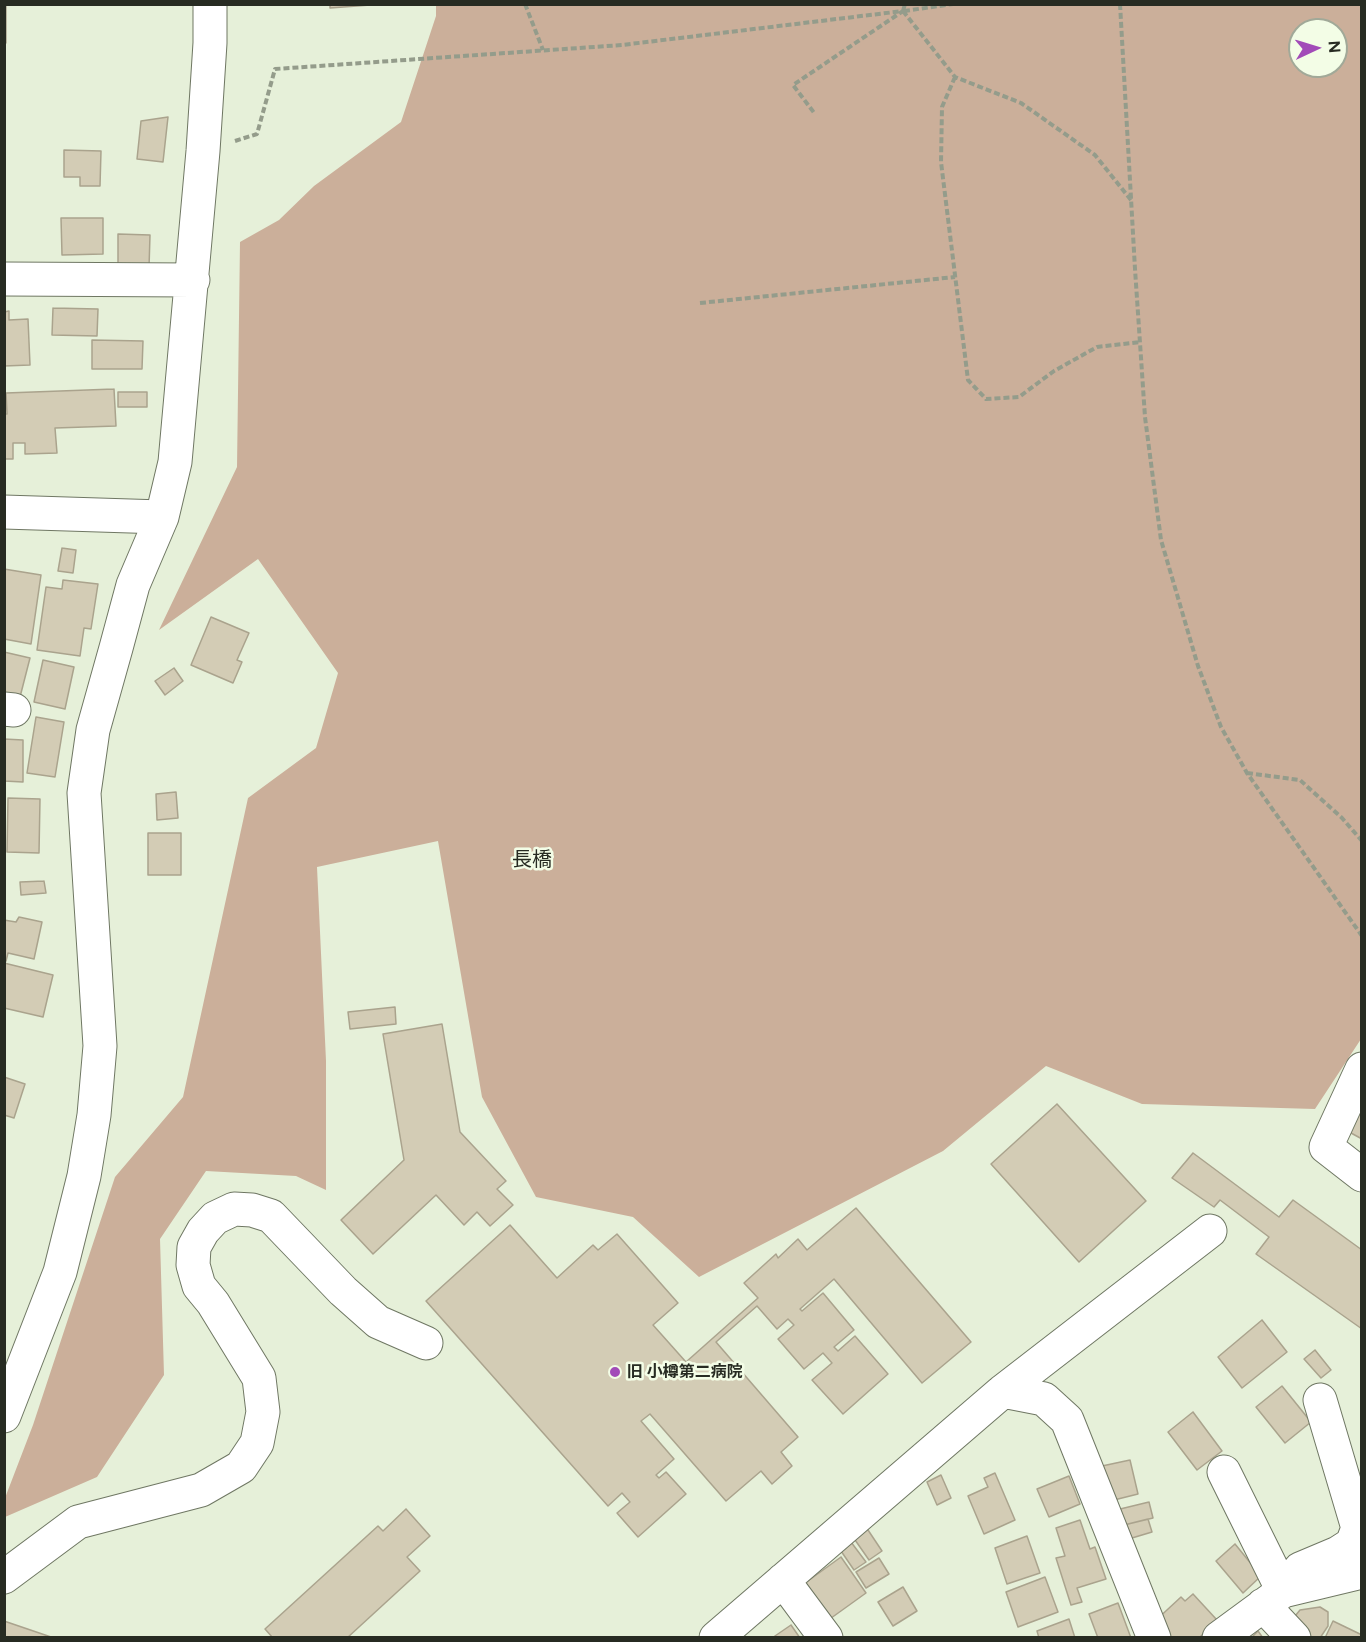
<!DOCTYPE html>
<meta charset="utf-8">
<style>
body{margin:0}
#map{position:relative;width:1366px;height:1642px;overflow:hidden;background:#e6f0d9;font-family:Figtree,sans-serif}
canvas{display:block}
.frame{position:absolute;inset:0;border:6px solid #272b22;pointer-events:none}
.north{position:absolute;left:1288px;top:18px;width:60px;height:60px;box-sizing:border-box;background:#f3fde6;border:2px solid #a1a998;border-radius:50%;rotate:86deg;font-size:16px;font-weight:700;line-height:24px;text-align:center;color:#272b22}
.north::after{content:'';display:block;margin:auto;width:21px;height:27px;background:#a24bb8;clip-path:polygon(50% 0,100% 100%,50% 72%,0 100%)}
</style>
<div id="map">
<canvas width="1366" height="1642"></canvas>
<div class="frame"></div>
<div class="north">N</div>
</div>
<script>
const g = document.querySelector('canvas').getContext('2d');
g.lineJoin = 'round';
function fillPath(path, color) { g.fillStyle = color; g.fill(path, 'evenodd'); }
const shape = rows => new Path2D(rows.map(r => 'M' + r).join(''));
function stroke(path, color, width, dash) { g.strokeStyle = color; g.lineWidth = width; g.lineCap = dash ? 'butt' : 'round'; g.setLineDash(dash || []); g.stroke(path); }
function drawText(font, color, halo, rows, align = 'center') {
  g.font = font + ' Figtree,"Noto Sans JP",sans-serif'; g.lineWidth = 5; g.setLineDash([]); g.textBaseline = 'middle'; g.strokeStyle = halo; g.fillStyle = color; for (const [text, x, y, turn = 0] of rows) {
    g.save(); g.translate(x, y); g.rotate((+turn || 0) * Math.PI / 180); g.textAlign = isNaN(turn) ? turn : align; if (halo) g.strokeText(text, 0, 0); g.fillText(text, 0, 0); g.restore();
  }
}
fillPath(shape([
 [436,5,1361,5,1361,1039,1315,1109,1142,1104,1046,1066,943,1151,699,1277,633,1217,536,1197,482,1097,438,841,317,867,326,1061,326,1190,296,1176,206,1171,160,1239,164,1375,97,1477,5,1517,5,1498,33,1425,115,1177,183,1097,248,798,316,748,338,673,258,559,159,630,237,467,240,242,279,220,314,186,401,122,436,16],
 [1300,30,1336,30,1336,66,1300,66]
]), '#cbaf9a');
const building = shape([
 [4,4,6,4,6,43,4,43,4,4],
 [330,4,384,4,330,8,330,4],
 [168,117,163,162,137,159,141,121,168,117],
 [64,150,101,151,100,186,80,186,80,177,64,177,64,150],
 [61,218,103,218,103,254,62,255,61,218],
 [118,234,150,235,149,268,118,267,118,234],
 [53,308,98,309,97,336,52,335,53,308],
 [9,311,9,320,28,319,30,365,4,366,4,312,9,311],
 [92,340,143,341,142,369,92,369,92,340],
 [114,389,116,426,55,428,57,453,25,454,25,443,13,443,13,459,4,459,4,414,7,414,6,393,114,389],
 [118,392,147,392,147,407,118,407,118,392],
 [62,548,76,550,73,573,58,571,62,548],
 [4,569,41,575,31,644,4,639,4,569],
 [63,580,98,584,91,629,84,628,80,656,37,650,46,587,62,589,63,580],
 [211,617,249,633,237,660,242,662,233,683,191,665,211,617],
 [4,652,30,658,20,697,4,693,4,652],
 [43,660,74,667,65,709,34,702,43,660],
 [174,668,183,681,165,695,155,681,174,668],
 [36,717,64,722,55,777,27,773,36,717],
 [4,739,23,740,23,782,4,781,4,739],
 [176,792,178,818,157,820,156,794,176,792],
 [8,798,40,799,39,853,7,852,8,798],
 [148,833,181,833,181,875,148,875,148,833],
 [44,881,46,893,21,895,20,882,44,881],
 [19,917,42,922,34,959,8,953,6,961,4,960,4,920,16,922,19,917],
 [4,963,53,975,43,1017,4,1008,4,963],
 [395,1007,396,1024,350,1029,348,1012,395,1007],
 [442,1024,460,1132,506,1181,497,1189,513,1205,490,1226,477,1212,464,1225,436,1195,373,1254,341,1220,404,1160,383,1034,442,1024],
 [4,1077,25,1084,14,1118,4,1115,4,1077],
 [1362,1090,1362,1139,1340,1127,1362,1090],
 [1057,1104,1146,1201,1079,1262,991,1164,1057,1104],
 [1193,1153,1279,1217,1293,1200,1362,1250,1362,1329,1256,1254,1269,1237,1220,1200,1214,1207,1172,1178,1193,1153],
 [856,1208,971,1342,922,1383,834,1279,800,1309,802,1311,823,1293,854,1330,834,1347,838,1351,855,1336,888,1374,843,1414,812,1380,832,1363,823,1353,804,1369,778,1339,794,1325,788,1319,777,1329,757,1306,716,1342,798,1437,781,1452,792,1466,772,1484,761,1471,726,1501,650,1414,641,1421,674,1459,656,1475,659,1478,666,1472,686,1494,638,1537,617,1513,630,1502,622,1493,608,1506,426,1301,510,1225,557,1278,593,1245,598,1250,617,1234,678,1303,653,1325,686,1362,758,1298,744,1283,776,1254,778,1258,798,1239,807,1250,856,1208],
 [1262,1320,1287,1352,1242,1388,1218,1357,1262,1320],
 [1315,1350,1331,1370,1321,1378,1304,1359,1315,1350],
 [1282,1386,1311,1422,1285,1443,1256,1407,1282,1386],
 [1193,1412,1222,1451,1197,1470,1168,1432,1193,1412],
 [1130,1460,1138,1494,1110,1501,1102,1466,1130,1460],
 [995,1473,1015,1520,984,1534,968,1496,988,1487,984,1478,995,1473],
 [941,1475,951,1498,937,1505,927,1482,941,1475],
 [1069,1476,1080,1504,1049,1517,1037,1489,1069,1476],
 [1149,1502,1153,1518,1120,1526,1116,1510,1149,1502],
 [406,1509,430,1536,407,1557,420,1571,347,1638,273,1638,265,1629,378,1526,383,1531,406,1509],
 [1148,1519,1152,1532,1122,1541,1120,1526,1148,1519],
 [1080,1520,1090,1549,1095,1547,1106,1579,1077,1588,1082,1602,1071,1605,1056,1558,1065,1556,1056,1528,1080,1520],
 [866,1527,882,1551,869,1560,853,1537,866,1527],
 [1027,1536,1040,1573,1007,1584,995,1548,1027,1536],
 [851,1542,866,1562,854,1570,841,1551,851,1542],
 [1235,1544,1261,1576,1243,1593,1216,1561,1235,1544],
 [841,1557,866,1593,827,1621,801,1586,841,1557],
 [879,1558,889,1574,866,1588,856,1572,879,1558],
 [1045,1577,1058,1612,1018,1627,1006,1592,1045,1577],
 [903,1587,917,1611,893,1626,878,1602,903,1587],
 [1193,1594,1217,1620,1199,1638,1162,1638,1154,1622,1181,1597,1185,1601,1193,1594],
 [1118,1603,1131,1638,1098,1638,1089,1614,1118,1603],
 [1320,1607,1328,1612,1328,1626,1320,1638,1307,1638,1291,1621,1300,1610,1320,1607],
 [1069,1619,1075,1638,1039,1638,1037,1631,1069,1619],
 [4,1621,51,1637,51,1638,4,1638,4,1621],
 [1333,1621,1362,1635,1362,1638,1325,1638,1333,1621],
 [791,1625,800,1638,772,1638,791,1625],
 [1258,1631,1263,1638,1251,1638,1258,1631]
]);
fillPath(building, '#d3ccb5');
stroke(building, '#aaa38d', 1.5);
const minor = shape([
 [4,279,193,280],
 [4,512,162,517],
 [4,709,14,710],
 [1362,1069,1326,1147,1362,1175],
 [1003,1391,1044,1399,1067,1420,1154,1638],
 [4,1416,60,1272,84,1176,94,1115,100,1046,84,793,93,730,116,648,133,585,162,517,175,462,203,151,210,43,210,4],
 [1224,1472,1283,1591,1300,1569,1338,1553,1352,1544,1358,1528,1320,1400],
 [4,1577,78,1522,201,1490,241,1467,257,1443,263,1412,259,1378,213,1303,199,1286,193,1265,194,1247,203,1231,215,1218,234,1209,252,1210,271,1216,343,1291,378,1322,426,1343],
 [783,1580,826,1638],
 [1263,1605,1294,1638],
 [716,1638,1003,1391,1210,1231],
 [1219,1638,1283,1591,1362,1572]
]);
stroke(minor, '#6f7763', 35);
stroke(shape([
 [525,4,543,50],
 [1120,4,1135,269,1145,417,1161,540,1198,666,1221,727,1247,773,1362,936],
 [903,11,955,77,1021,103,1095,155,1131,200],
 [903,11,905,4],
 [904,11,953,4],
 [955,77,942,107,941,162,968,380,986,399,1019,397,1054,371,1097,347,1140,342],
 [235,141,257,134,275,69,622,45,903,11,793,85,815,114],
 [700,303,955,277],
 [1247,773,1300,780,1342,818,1362,841]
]), '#949c8b', 4, [6, 3]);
stroke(minor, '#fff', 33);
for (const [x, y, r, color] of [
 [615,1372,6,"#a24bb8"]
]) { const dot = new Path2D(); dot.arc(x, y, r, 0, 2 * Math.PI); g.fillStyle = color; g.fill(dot); stroke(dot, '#f3fde6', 2); }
drawText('bold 16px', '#272b22', '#f3fde6', [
 ["旧 小樽第二病院",627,1372]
], 'left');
drawText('20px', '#272b22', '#f3fde6', [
 ["長橋",532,860]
]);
</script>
